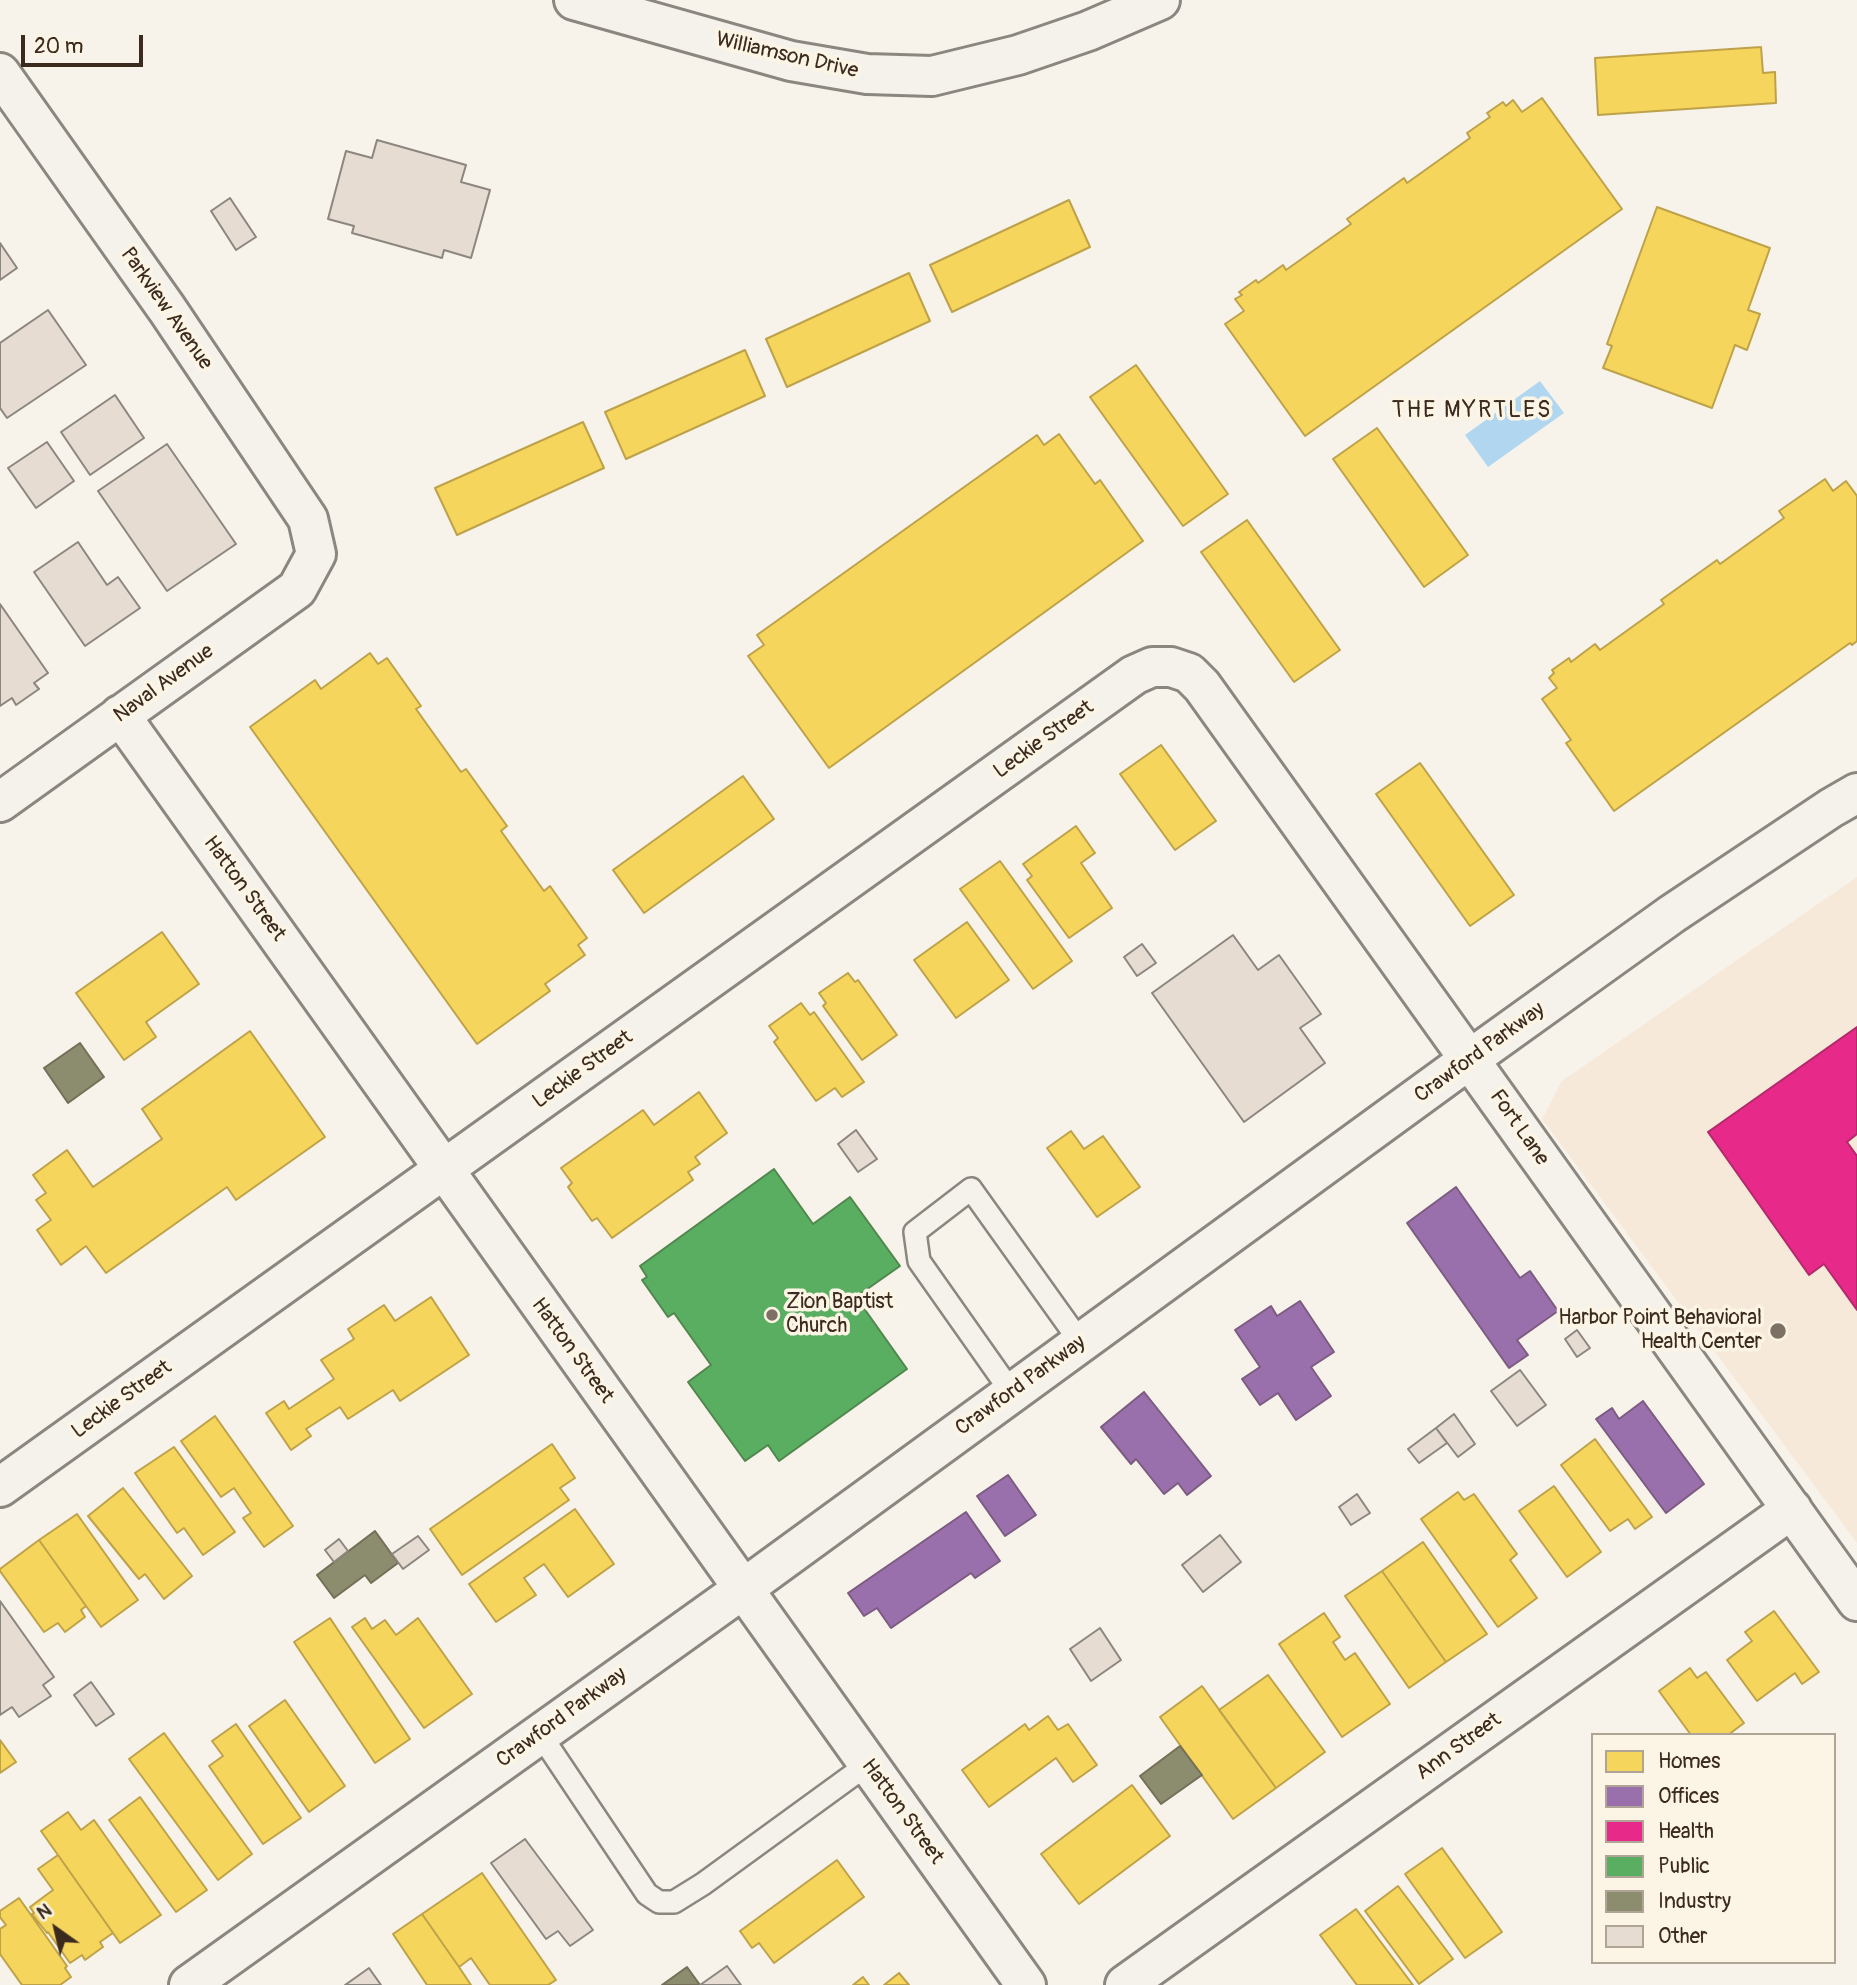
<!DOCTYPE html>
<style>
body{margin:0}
#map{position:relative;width:1857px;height:1985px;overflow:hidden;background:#f7f3ea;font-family:Pangolin,sans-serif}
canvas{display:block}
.legend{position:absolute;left:1591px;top:1733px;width:245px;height:231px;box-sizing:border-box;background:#fcf5e5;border:2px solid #afa495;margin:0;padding:9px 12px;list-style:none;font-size:21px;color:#3b2a1e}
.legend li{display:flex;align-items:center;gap:14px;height:35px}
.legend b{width:35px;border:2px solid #afa495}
.north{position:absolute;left:21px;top:1894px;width:70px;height:70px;-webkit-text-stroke:5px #fcf5e5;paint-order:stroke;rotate:326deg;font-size:19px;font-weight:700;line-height:28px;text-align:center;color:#3b2a1e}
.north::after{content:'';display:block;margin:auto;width:24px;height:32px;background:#3b2a1e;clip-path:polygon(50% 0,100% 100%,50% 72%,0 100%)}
.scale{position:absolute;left:21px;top:35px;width:122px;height:32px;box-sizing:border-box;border:4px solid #3b2a1e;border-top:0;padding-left:9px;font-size:21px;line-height:24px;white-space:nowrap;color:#3b2a1e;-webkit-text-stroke:5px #fcf5e5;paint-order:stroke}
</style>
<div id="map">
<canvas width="1857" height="1985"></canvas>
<ul class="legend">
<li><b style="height:19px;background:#f6d55c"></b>Homes</li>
<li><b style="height:19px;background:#9970ab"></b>Offices</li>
<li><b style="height:19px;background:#e7298a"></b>Health</li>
<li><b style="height:19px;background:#5aae61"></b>Public</li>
<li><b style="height:19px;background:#8c8c6e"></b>Industry</li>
<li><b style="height:19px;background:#e7dcd2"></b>Other</li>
</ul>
<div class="north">N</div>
<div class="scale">20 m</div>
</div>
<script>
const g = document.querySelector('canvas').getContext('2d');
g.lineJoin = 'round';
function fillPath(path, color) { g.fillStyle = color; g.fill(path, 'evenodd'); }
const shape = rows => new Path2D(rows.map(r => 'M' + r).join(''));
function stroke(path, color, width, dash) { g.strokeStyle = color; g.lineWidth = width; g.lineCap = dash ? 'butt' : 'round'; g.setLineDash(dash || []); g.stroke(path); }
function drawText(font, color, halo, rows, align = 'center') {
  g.font = font + ' Pangolin,sans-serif'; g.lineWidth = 7; g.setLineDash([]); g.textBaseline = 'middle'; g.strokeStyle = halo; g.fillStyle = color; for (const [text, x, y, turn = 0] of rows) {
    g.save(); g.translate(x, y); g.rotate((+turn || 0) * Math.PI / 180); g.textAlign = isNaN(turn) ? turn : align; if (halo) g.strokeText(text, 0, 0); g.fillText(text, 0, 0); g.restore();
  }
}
fillPath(shape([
 [1857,877,1857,1543,1542,1119,1562,1081]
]), '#f6e9da');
fillPath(shape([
 [1540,381,1564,413,1488,467,1465,435]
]), '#b1d7f0');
const homes = shape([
 [1761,47,1763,73,1775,72,1776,103,1598,115,1595,58,1761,47],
 [1542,98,1622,209,1305,436,1225,324,1244,311,1235,299,1242,295,1239,292,1256,280,1258,283,1283,265,1286,270,1351,224,1347,219,1404,178,1407,183,1470,138,1467,133,1490,117,1487,113,1503,102,1506,106,1513,100,1522,112,1542,98],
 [1069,200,1090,247,952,312,930,265,1069,200],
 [1657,207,1770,248,1748,310,1760,314,1747,350,1735,345,1712,408,1603,368,1612,346,1607,344,1657,207],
 [909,273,930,321,787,387,766,339,909,273],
 [745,350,765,396,626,459,605,412,745,350],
 [1136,365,1228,494,1183,526,1090,397,1136,365],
 [583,422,604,468,457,535,435,488,583,422],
 [1377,428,1468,555,1424,587,1333,459,1377,428],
 [1059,434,1095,484,1100,480,1143,541,829,768,748,656,764,645,757,635,1037,435,1044,445,1059,434],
 [1825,479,1833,491,1846,481,1857,496,1857,641,1852,645,1850,643,1614,811,1566,743,1571,740,1542,699,1557,688,1549,678,1554,673,1552,670,1569,658,1571,662,1595,644,1600,650,1664,604,1661,600,1717,560,1720,564,1784,518,1779,511,1825,479],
 [1247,520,1340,650,1294,682,1201,552,1247,520],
 [370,653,378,664,387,658,421,706,416,709,461,772,466,769,507,826,501,831,544,891,550,886,587,938,578,945,585,955,545,984,550,991,477,1044,250,727,315,680,321,689,370,653],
 [1161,745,1216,821,1175,850,1120,774,1161,745],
 [1420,763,1514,895,1470,926,1376,794,1420,763],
 [743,776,774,819,644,913,613,870,743,776],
 [1076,826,1095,853,1081,863,1112,908,1069,938,1027,880,1032,876,1023,864,1076,826],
 [1000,861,1072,961,1033,989,960,889,1000,861],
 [967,922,1009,980,956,1018,914,960,967,922],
 [162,932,199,984,146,1022,156,1037,124,1060,76,993,162,932],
 [848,973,855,982,858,980,897,1035,862,1060,823,1006,826,1003,819,993,848,973],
 [801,1003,810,1015,814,1012,864,1082,842,1097,835,1088,816,1101,774,1042,778,1038,769,1026,801,1003],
 [250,1031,325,1137,236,1200,227,1187,106,1273,86,1246,61,1265,37,1230,51,1220,36,1200,46,1193,33,1175,67,1150,93,1187,162,1139,142,1109,250,1031],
 [699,1092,727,1133,695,1157,700,1164,688,1172,693,1180,612,1238,597,1218,592,1221,568,1187,572,1183,561,1168,643,1110,654,1125,699,1092],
 [1071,1131,1084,1149,1103,1136,1140,1187,1097,1217,1047,1148,1071,1131],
 [431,1297,469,1355,400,1401,393,1390,348,1419,340,1407,306,1429,311,1436,291,1450,266,1413,284,1401,289,1409,334,1379,321,1360,354,1339,348,1329,384,1305,395,1321,431,1297],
 [215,1416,293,1526,264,1547,243,1518,251,1513,234,1488,221,1497,181,1441,215,1416],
 [1595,1439,1652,1517,1635,1529,1628,1519,1610,1531,1561,1465,1595,1439],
 [552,1444,575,1478,560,1488,569,1500,462,1575,430,1529,552,1444],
 [174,1447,235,1532,203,1555,184,1528,177,1533,135,1473,174,1447],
 [1554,1486,1601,1552,1567,1577,1519,1511,1554,1486],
 [123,1488,192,1576,164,1599,145,1574,139,1579,88,1516,123,1488],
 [1458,1492,1464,1500,1474,1494,1517,1554,1510,1560,1537,1598,1498,1627,1421,1519,1458,1492],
 [575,1509,614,1564,568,1597,544,1564,524,1578,536,1595,496,1622,469,1584,575,1509],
 [77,1514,138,1600,101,1627,39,1540,77,1514],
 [39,1540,86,1606,81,1610,85,1617,65,1632,58,1623,44,1632,0,1571,0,1569,39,1540],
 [1423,1542,1487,1634,1446,1662,1382,1571,1423,1542],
 [1382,1571,1446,1662,1409,1688,1345,1596,1382,1571],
 [1774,1611,1819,1672,1802,1684,1795,1673,1757,1701,1727,1660,1752,1641,1745,1632,1774,1611],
 [1324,1613,1340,1637,1333,1642,1345,1660,1355,1653,1390,1704,1342,1737,1279,1644,1324,1613],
 [330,1618,410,1739,375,1763,294,1642,330,1618],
 [365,1618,372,1629,385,1620,396,1635,418,1618,472,1694,424,1728,352,1627,365,1618],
 [1690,1668,1697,1678,1706,1672,1744,1723,1728,1735,1691,1735,1659,1691,1690,1668],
 [1268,1675,1325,1752,1276,1788,1219,1710,1268,1675],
 [1202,1686,1276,1788,1233,1819,1160,1717,1202,1686],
 [285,1700,345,1786,309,1812,249,1726,285,1700],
 [1048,1716,1058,1730,1068,1724,1097,1765,1073,1782,1056,1758,989,1807,962,1770,1025,1724,1029,1730,1048,1716],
 [236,1724,301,1818,263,1844,209,1766,223,1756,212,1741,236,1724],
 [164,1733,252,1854,218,1880,129,1759,164,1733],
 [0,1740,16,1762,0,1773,0,1740],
 [1132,1785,1170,1836,1079,1904,1041,1854,1132,1785],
 [140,1797,207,1890,176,1912,109,1820,140,1797],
 [68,1812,81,1830,94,1820,161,1915,120,1943,41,1831,68,1812],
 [1442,1848,1502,1932,1465,1958,1405,1874,1442,1848],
 [58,1855,113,1933,100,1942,103,1947,85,1960,82,1955,70,1963,48,1932,47,1933,32,1914,34,1913,30,1907,53,1890,38,1869,58,1855],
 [837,1860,864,1897,774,1963,759,1943,752,1948,740,1931,837,1860],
 [482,1873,556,1980,548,1985,490,1985,471,1958,459,1967,422,1914,482,1873],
 [1398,1886,1453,1959,1419,1984,1365,1911,1398,1886],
 [19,1898,67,1966,65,1968,71,1977,60,1985,22,1985,0,1954,0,1929,6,1925,0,1917,0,1911,19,1898],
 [1356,1909,1413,1985,1357,1985,1320,1935,1356,1909],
 [422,1914,459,1967,471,1985,427,1985,393,1934,422,1914],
 [899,1973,909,1985,884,1985,899,1973],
 [863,1977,869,1985,853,1985,863,1977]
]);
fillPath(homes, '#f6d55c');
stroke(homes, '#bea249', 2);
const offices = shape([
 [1456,1187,1520,1278,1530,1271,1558,1311,1517,1340,1528,1355,1509,1368,1407,1223,1456,1187],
 [1300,1301,1334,1352,1311,1367,1331,1396,1296,1420,1278,1393,1260,1405,1242,1379,1260,1367,1235,1330,1271,1306,1277,1316,1300,1301],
 [1144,1392,1211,1476,1187,1495,1178,1483,1164,1494,1136,1459,1131,1464,1101,1427,1144,1392],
 [1643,1401,1704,1484,1666,1513,1596,1419,1612,1408,1619,1419,1643,1401],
 [1008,1475,1036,1515,1005,1536,977,1496,1008,1475],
 [966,1512,1000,1561,975,1578,971,1573,891,1628,877,1608,864,1616,848,1593,966,1512]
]);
fillPath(offices, '#9970ab');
stroke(offices, '#7d5b81', 2);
const health = shape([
 [1857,1027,1857,1134,1847,1142,1857,1156,1857,1310,1824,1264,1809,1275,1708,1132,1857,1027]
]);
fillPath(health, '#e7298a');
stroke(health, '#b3296a', 2);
const public = shape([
 [774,1169,813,1224,850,1197,900,1266,856,1297,907,1369,779,1461,768,1445,745,1461,688,1382,711,1365,674,1313,668,1317,642,1280,647,1277,640,1266,774,1169]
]);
fillPath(public, '#5aae61');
stroke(public, '#51864d', 2);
const industry = shape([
 [80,1043,104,1077,68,1103,44,1068,80,1043],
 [375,1531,398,1563,371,1583,365,1575,334,1598,317,1575,375,1531],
 [1180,1746,1202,1775,1161,1804,1140,1776,1180,1746],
 [687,1967,700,1985,662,1985,687,1967]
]);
fillPath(industry, '#8c8c6e');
stroke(industry, '#746f56', 2);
const building = shape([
 [377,140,466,165,461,182,490,190,471,258,444,250,442,258,352,233,354,226,328,219,346,151,372,158,377,140],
 [230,198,256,237,236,250,211,211,230,198],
 [0,243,17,268,0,280,0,243],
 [48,310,86,365,7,418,0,408,0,343,48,310],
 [115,395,144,438,90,475,61,432,115,395],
 [47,442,74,481,36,508,8,468,47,442],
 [167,444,236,544,167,591,98,491,167,444],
 [78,542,107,585,118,577,140,608,85,646,34,572,78,542],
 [0,604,48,673,34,683,39,689,16,705,12,698,0,706,0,604],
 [1233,935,1258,970,1279,955,1321,1014,1300,1028,1325,1063,1244,1122,1152,993,1233,935],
 [1142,944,1156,963,1137,976,1124,957,1142,944],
 [856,1130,877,1159,858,1172,838,1144,856,1130],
 [1577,1330,1590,1348,1577,1357,1565,1339,1577,1330],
 [1520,1370,1546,1405,1517,1426,1491,1391,1520,1370],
 [1454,1414,1475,1444,1458,1457,1436,1428,1454,1414],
 [1436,1428,1447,1443,1419,1463,1408,1449,1436,1428],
 [1357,1494,1370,1513,1351,1525,1339,1507,1357,1494],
 [1220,1535,1241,1562,1203,1592,1182,1565,1220,1535],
 [418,1536,429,1550,403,1569,392,1554,418,1536],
 [339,1539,348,1551,334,1562,325,1550,339,1539],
 [0,1601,54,1677,43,1685,51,1696,19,1717,12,1707,0,1715,0,1601],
 [1100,1628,1121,1660,1091,1681,1070,1649,1100,1628],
 [91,1682,114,1714,96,1726,74,1695,91,1682],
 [525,1839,593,1930,570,1946,558,1931,546,1939,491,1863,525,1839],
 [727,1966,741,1985,700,1985,727,1966],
 [369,1968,381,1985,345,1985,369,1968]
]);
fillPath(building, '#e7dcd2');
stroke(building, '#8b867f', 2);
const service = shape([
 [1012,1393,919,1261,915,1232,971,1189,1081,1343],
 [540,1734,647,1894,659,1902,674,1902,703,1884,868,1764]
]);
const minor = shape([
 [574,0,791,61,867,74,932,76,1018,55,1088,31,1160,0],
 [0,73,167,309,308,519,316,554,297,589,0,802],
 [120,715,1026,1985],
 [0,1487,1134,675,1152,667,1171,667,1189,673,1202,686,1857,1601],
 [189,1985,743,1589,1470,1059,1672,914,1831,808,1857,793],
 [1125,1985,1792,1509]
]);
stroke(service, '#8b867f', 26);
stroke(minor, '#8b867f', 44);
stroke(service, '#f5f2ec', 21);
stroke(minor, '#f5f2ec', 38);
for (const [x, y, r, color] of [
 [772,1315,7,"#7d7065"],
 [1778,1331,9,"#7d7065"]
]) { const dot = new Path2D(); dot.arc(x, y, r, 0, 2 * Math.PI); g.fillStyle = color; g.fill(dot); stroke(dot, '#fcf5e5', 2.5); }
drawText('21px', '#3b2a1e', '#fcf5e5', [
 ["Williamson Drive",787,56,13],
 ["Parkview Avenue",166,309,55],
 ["Naval Avenue",164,684,-36],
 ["Leckie Street",1044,740,-36],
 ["Hatton Street",244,889,54],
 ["Crawford Parkway",1480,1053,-36],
 ["Leckie Street",583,1070,-36],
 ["Fort Lane",1519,1128,55],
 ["Hatton Street",572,1351,54],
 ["Crawford Parkway",1021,1386,-36],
 ["Leckie Street",122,1400,-36],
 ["Crawford Parkway",562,1718,-36],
 ["Ann Street",1459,1747,-36],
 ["Hatton Street",902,1812,54]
]);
drawText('21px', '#3b2a1e', '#fcf5e5', [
 ["Zion Baptist",786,1303],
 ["Church",786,1327],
 ["Harbor Point Behavioral",1762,1319,"right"],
 ["Health Center",1762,1343,"right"]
], 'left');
g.letterSpacing = '2px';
drawText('23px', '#3b2a1e', '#fcf5e5', [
 ["THE MYRTLES",1472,411]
]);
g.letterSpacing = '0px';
</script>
